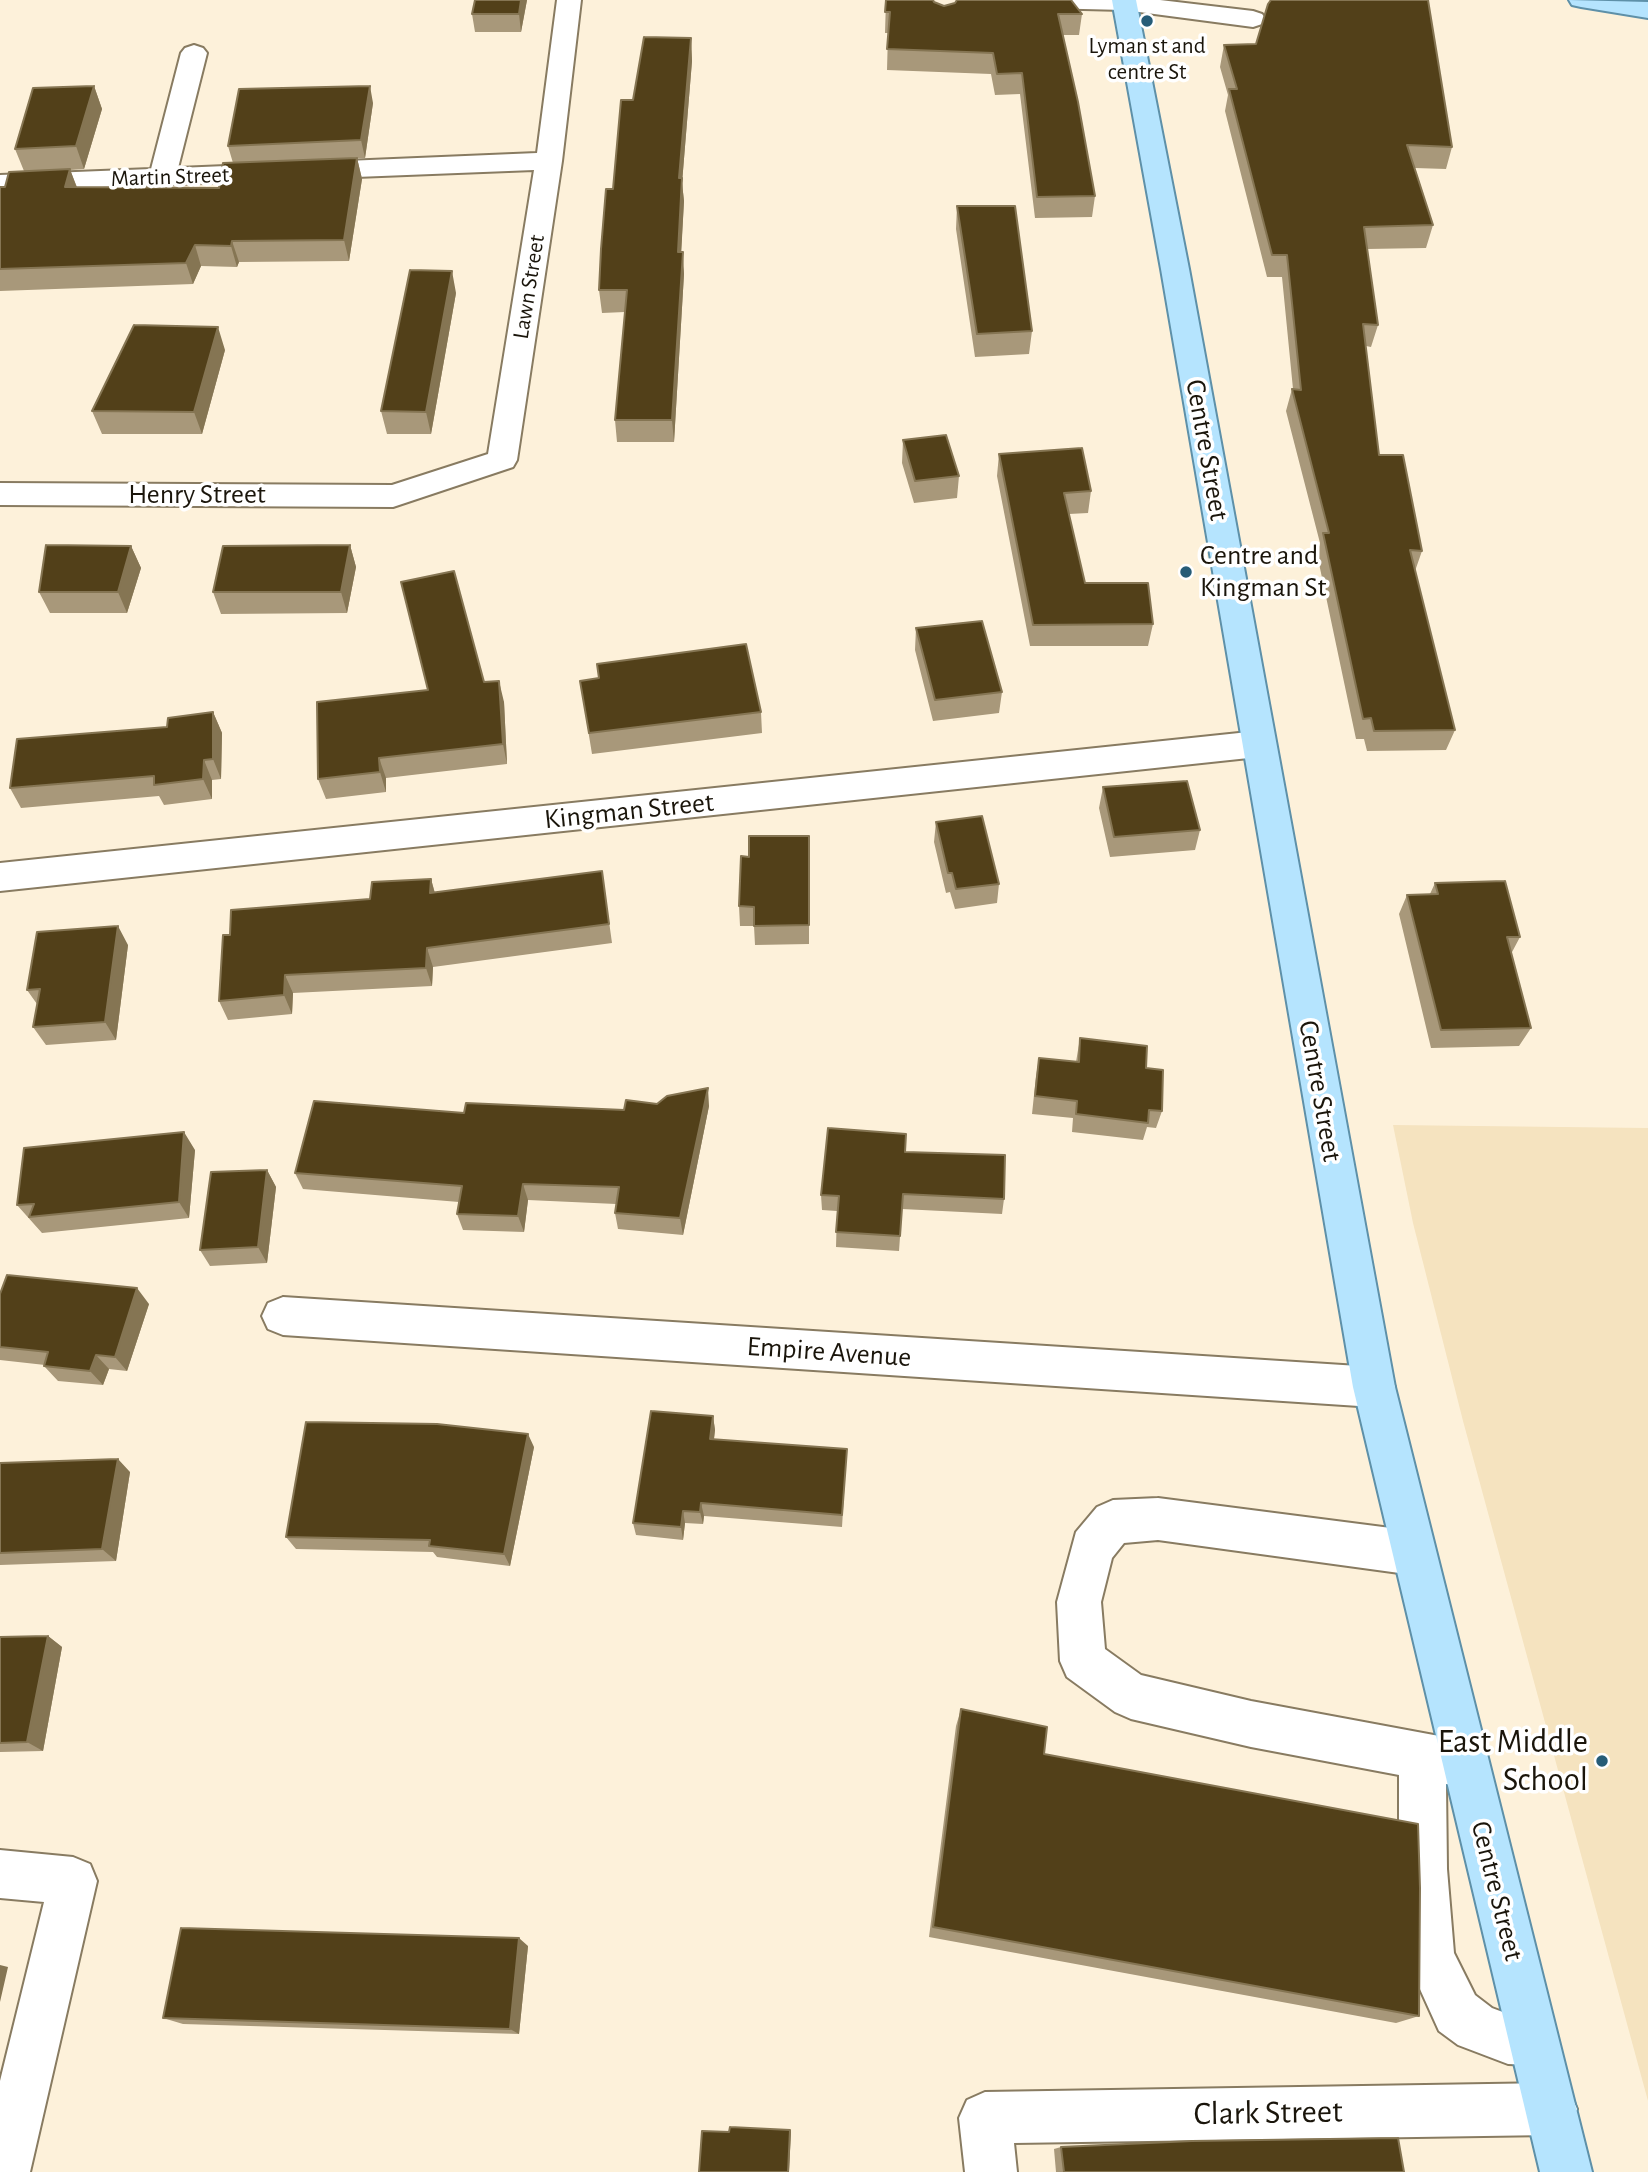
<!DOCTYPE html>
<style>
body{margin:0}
canvas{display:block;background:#fdf1da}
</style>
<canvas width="1648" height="2172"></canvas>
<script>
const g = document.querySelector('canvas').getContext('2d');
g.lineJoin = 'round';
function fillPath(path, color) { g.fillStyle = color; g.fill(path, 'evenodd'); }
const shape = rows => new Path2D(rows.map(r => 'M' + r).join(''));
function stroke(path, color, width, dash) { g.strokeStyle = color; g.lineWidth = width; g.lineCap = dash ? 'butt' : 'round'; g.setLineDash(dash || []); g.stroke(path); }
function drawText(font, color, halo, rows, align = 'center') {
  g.font = font + ' "Alegreya Sans",sans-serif'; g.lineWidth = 7; g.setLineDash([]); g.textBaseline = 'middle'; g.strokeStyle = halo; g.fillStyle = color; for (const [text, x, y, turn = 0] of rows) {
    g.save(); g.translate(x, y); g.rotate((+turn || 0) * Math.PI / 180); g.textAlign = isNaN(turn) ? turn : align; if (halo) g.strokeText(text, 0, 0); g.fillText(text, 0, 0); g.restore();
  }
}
fillPath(shape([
 [1393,1125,1648,1128,1648,2101,1463,1421,1413,1223]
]), '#f5e3bf');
const minor = shape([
 [557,0,581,0,562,161,517,460,513,467,393,507,0,505,0,483,392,485,488,454,534,170,0,191,0,175,151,169,181,53,185,48,194,45,203,48,207,53,178,168,537,153,557,0],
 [989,0,1160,0,1253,11,1262,14,1266,19,1262,24,1253,27,1124,10,1001,7,992,5,989,0],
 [1258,731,1270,735,1275,744,1270,753,1258,757,0,891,0,863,1258,731],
 [283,1297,1374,1367,1389,1373,1395,1387,1389,1401,1374,1407,283,1335,268,1329,262,1316,268,1303,283,1297],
 [1158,1498,1414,1531,1430,1538,1436,1553,1430,1568,1414,1575,1158,1540,1124,1543,1112,1558,1101,1602,1105,1649,1141,1675,1251,1701,1466,1741,1483,1747,1489,1764,1483,1781,1466,1787,1446,1784,1447,1869,1454,1953,1475,1995,1492,2008,1508,2014,1533,2015,1551,2022,1558,2040,1551,2058,1533,2065,1508,2064,1458,2045,1439,2031,1405,1956,1399,1869,1399,1775,1251,1747,1131,1719,1115,1712,1067,1677,1060,1661,1057,1602,1076,1532,1097,1507,1113,1500,1158,1498],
 [0,1850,73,1857,90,1864,97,1881,30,2172,0,2172,0,2081,44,1902,0,1898,0,1850],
 [1551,2083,1569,2091,1577,2109,1569,2127,1551,2135,1014,2143,1017,2172,965,2172,959,2118,967,2100,985,2092,1551,2083]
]);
const major = shape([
 [1112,0,1136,0,1189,269,1395,1387,1592,2172,1540,2172,1353,1387,1161,269,1112,0],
 [1569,0,1648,2,1648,18,1581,7,1572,5,1569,0]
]);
stroke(minor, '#887b61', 4);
stroke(major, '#5e90a8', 4);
fillPath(minor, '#fff');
fillPath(major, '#b5e4fe');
fillPath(shape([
 [475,0,527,0,521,32,475,32,472,14],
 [886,0,934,2,944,6,1082,14,1079,35,1063,35,1095,196,1092,217,1035,218,1020,94,995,95,991,74,887,70,888,33,885,33],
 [1270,0,1428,0,1452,147,1446,169,1415,168,1433,225,1426,248,1367,249,1378,325,1371,347,1366,346,1379,455,1422,551,1415,571,1455,730,1446,750,1367,751,1364,739,1356,739,1317,554,1320,543,1286,411,1292,389,1293,389,1282,277,1267,277,1225,111,1228,95,1220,67,1224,45,1256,44],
 [691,38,692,61,682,183,684,201,681,252,684,274,674,442,617,442,615,420,625,312,602,313,599,290,613,189,633,100],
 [94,86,102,109,84,169,70,170,77,187,219,188,233,163,228,146,373,103,365,158,244,163,357,158,362,179,349,261,239,262,237,267,201,266,193,284,0,291,0,187,5,187,24,171,15,149],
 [957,206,1032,331,1029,354,975,357,956,229],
 [456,293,431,434,387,434,381,411],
 [225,350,202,434,102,434,92,411],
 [903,440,959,476,957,498,914,503,902,463],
 [999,454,1091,491,1088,513,1069,514,1085,583,1153,624,1148,646,1030,646,997,476],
 [350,545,356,567,347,613,221,614,213,592],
 [131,546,141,568,127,613,50,613,39,592],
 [916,628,1002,692,999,713,933,721,915,650],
 [580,681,761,712,762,733,592,754],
 [484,682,504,702,507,764,386,778,386,792,326,799,318,779,428,690],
 [213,712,222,733,221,779,212,780,212,799,164,805,159,796,21,808,10,788,167,727],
 [1103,787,1200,830,1195,850,1110,857,1099,808],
 [936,822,999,884,997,903,955,909,950,892,946,893,934,842],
 [809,836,809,944,755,945,754,926,740,926,739,906,749,857],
 [602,871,612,943,433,967,432,986,293,993,292,1014,228,1020,219,1001,230,935,370,899,431,879,435,893],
 [1435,883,1520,937,1511,954,1531,1028,1519,1046,1431,1048,1399,914,1407,895,1430,894],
 [128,945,116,1040,46,1045,33,1027,37,1004,27,990],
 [1080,1038,1146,1068,1162,1111,1156,1128,1147,1127,1143,1140,1072,1132,1073,1118,1032,1114,1036,1076,1039,1058,1076,1062],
 [657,1104,709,1106,683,1235,618,1229,615,1213,616,1204,528,1200,524,1232,463,1230,457,1214,459,1202,303,1189,295,1173],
 [195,1150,189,1218,42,1233,17,1205],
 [905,1152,1004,1199,1002,1214,902,1209,899,1251,836,1247,837,1211,822,1210,821,1195],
 [267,1170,276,1187,267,1263,210,1266,200,1250],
 [0,1294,149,1304,127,1371,109,1369,103,1385,58,1381,44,1366,45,1365,0,1360],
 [713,1416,715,1430,714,1440,846,1462,842,1527,704,1516,703,1524,685,1523,683,1540,636,1535,633,1523],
 [534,1447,510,1566,437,1557,433,1552,296,1549,286,1537],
 [0,1463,130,1472,116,1561,0,1565],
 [48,1636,62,1647,43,1751,0,1752,0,1637],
 [961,1709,1044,1754,1419,2016,1396,2023,929,1937,956,1726],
 [528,1946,519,2034,183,2024,163,2018],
 [1061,2147,1404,2172,1056,2172,1054,2149]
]), '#a8987a');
fillPath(shape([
 [521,0,527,0,521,32,519,14],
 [691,38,692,61,682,183,684,201,680,275,678,252,679,178],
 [94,86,102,109,84,169,76,146],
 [370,86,373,103,365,158,361,140],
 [357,158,362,179,349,261,344,240],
 [70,169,78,191,65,187],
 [232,241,239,262,237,267,231,246],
 [195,245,201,266,193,284,186,263],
 [683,252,684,274,674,442,672,420],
 [452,271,456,293,431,434,426,412],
 [218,327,225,350,202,434,194,412],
 [350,545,356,567,347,613,341,592],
 [131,546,141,568,127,613,118,592],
 [499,681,504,702,507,764,503,744],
 [213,712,222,733,221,779,213,759],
 [379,758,386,778,386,792,380,772],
 [204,760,212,780,212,799,203,779],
 [431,879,436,898,430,893],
 [118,926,128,945,116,1040,105,1022],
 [427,948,433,967,432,986,426,968],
 [285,975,293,993,292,1014,284,995],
 [708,1088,709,1106,683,1235,680,1218],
 [184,1132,195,1150,189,1218,179,1202],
 [267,1170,276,1187,267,1263,258,1247],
 [523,1184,528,1200,524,1232,518,1216],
 [137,1288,149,1304,127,1371,115,1357],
 [96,1355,109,1369,103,1385,90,1371],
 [713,1416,715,1430,712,1453,710,1439],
 [528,1434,534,1447,510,1566,504,1554],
 [118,1459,130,1472,116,1561,102,1549],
 [701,1503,704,1516,703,1524,700,1512],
 [683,1511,685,1523,683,1540,681,1527],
 [48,1636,62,1647,43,1751,27,1742],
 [519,1938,528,1946,519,2034,510,2029],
 [0,1965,8,1967,0,2002],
 [790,2130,791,2132,789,2172,788,2172]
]), '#857553');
const building = shape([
 [475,0,521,0,519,14,472,14,475,0],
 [886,0,933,0,934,2,944,6,955,3,957,0,1071,0,1082,14,1058,14,1078,102,1095,196,1037,197,1022,73,997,74,993,53,887,49,890,12,885,12,886,0],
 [1271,0,1428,0,1452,147,1407,145,1433,225,1364,227,1378,325,1363,324,1379,455,1403,455,1422,551,1410,550,1455,730,1374,731,1371,718,1363,719,1323,533,1329,533,1292,389,1301,390,1287,255,1272,255,1229,89,1237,89,1224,45,1256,44,1268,4,1271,0],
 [644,37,691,38,679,178,682,178,678,252,683,252,672,420,615,420,627,290,599,290,601,249,606,189,613,189,621,100,633,100,644,37],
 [94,86,76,146,15,149,33,88,94,86],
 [370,86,361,140,228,146,239,89,370,86],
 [357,158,344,240,232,241,231,246,195,245,186,263,0,269,0,187,5,187,9,172,70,169,65,187,219,188,223,163,357,158],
 [957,206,1015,206,1032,331,977,334,957,206],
 [410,270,452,271,426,412,381,411,410,270],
 [134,325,218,327,194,412,92,411,134,325],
 [946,435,959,476,915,481,903,440,946,435],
 [1082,448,1091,491,1064,493,1085,583,1148,583,1153,624,1033,625,999,454,1082,448],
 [46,545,131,546,118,592,39,592,46,545],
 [350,545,341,592,213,592,223,546,350,545],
 [454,571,484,682,499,681,503,744,379,758,380,772,318,779,317,702,428,690,401,582,454,571],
 [982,621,1002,692,935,700,916,628,982,621],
 [746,644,761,712,589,733,580,681,599,678,597,664,746,644],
 [213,712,213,759,204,760,203,779,154,785,154,776,10,788,17,739,167,727,168,718,213,712],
 [1187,781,1200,830,1114,837,1103,787,1187,781],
 [982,816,999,884,956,889,952,873,948,873,936,822,982,816],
 [749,836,809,836,809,925,754,926,754,907,739,906,741,856,749,857,749,836],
 [602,871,609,924,427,948,426,968,285,975,284,995,219,1001,223,935,230,935,231,910,370,899,372,882,431,879,430,893,602,871],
 [1505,881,1520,937,1507,937,1531,1028,1441,1030,1407,895,1438,894,1435,883,1505,881],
 [118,926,105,1022,33,1027,40,989,27,990,37,932,118,926],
 [1080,1038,1147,1046,1146,1068,1163,1070,1162,1111,1149,1110,1148,1123,1076,1114,1077,1101,1035,1096,1039,1058,1079,1062,1080,1038],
 [708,1088,680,1218,615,1213,619,1187,523,1184,518,1216,457,1214,462,1186,295,1173,314,1101,464,1113,466,1103,624,1110,626,1100,657,1104,667,1096,708,1088],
 [828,1128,906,1134,905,1152,1005,1155,1004,1199,903,1194,900,1236,836,1232,839,1196,821,1195,828,1128],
 [184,1132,179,1202,29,1217,34,1204,17,1205,24,1148,184,1132],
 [267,1170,258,1247,200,1250,211,1172,267,1170],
 [7,1275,137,1288,115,1357,96,1355,90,1371,44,1366,48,1352,0,1347,0,1294,7,1275],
 [651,1411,713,1416,710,1439,847,1449,842,1515,701,1503,700,1512,683,1511,681,1527,633,1523,651,1411],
 [306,1422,437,1424,528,1434,504,1554,429,1546,430,1540,286,1537,306,1422],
 [118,1459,102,1549,0,1553,0,1463,118,1459],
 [48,1636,27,1742,0,1743,0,1637,48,1636],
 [961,1709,1047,1727,1044,1754,1418,1824,1420,1888,1419,2016,933,1927,961,1709],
 [181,1928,519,1938,510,2029,163,2018,181,1928],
 [730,2127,790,2130,788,2172,699,2172,702,2131,729,2132,730,2127],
 [1398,2138,1404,2172,1064,2172,1061,2147,1192,2141,1398,2138]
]);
fillPath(building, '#524019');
stroke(building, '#857553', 2);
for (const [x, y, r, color] of [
 [1147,21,7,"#265c77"],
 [1186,572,7,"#265c77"],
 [1602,1761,7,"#265c77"]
]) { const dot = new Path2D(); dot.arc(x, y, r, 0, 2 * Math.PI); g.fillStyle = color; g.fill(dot); stroke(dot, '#fff', 2.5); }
drawText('23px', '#1a150b', '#fff', [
 ["Lyman st and",1147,46],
 ["centre St",1147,72]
]);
drawText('23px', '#1a150b', '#fff', [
 ["Martin Street",170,177,-2],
 ["Lawn Street",529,287,-81]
]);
drawText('28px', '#1a150b', '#fff', [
 ["Centre Street",1207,450,80],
 ["Henry Street",197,495],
 ["Kingman Street",629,811,-6],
 ["Centre Street",1320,1091,80],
 ["Empire Avenue",829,1352,4],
 ["Centre Street",1497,1891,76]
]);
drawText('28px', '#1a150b', '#fff', [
 ["Centre and",1200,556],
 ["Kingman St",1200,588]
], 'left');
drawText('33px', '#1a150b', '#fff', [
 ["East Middle",1588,1742],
 ["School",1588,1780]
], 'right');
drawText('33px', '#1a150b', '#fff', [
 ["Clark Street",1268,2113,-1]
]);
</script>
